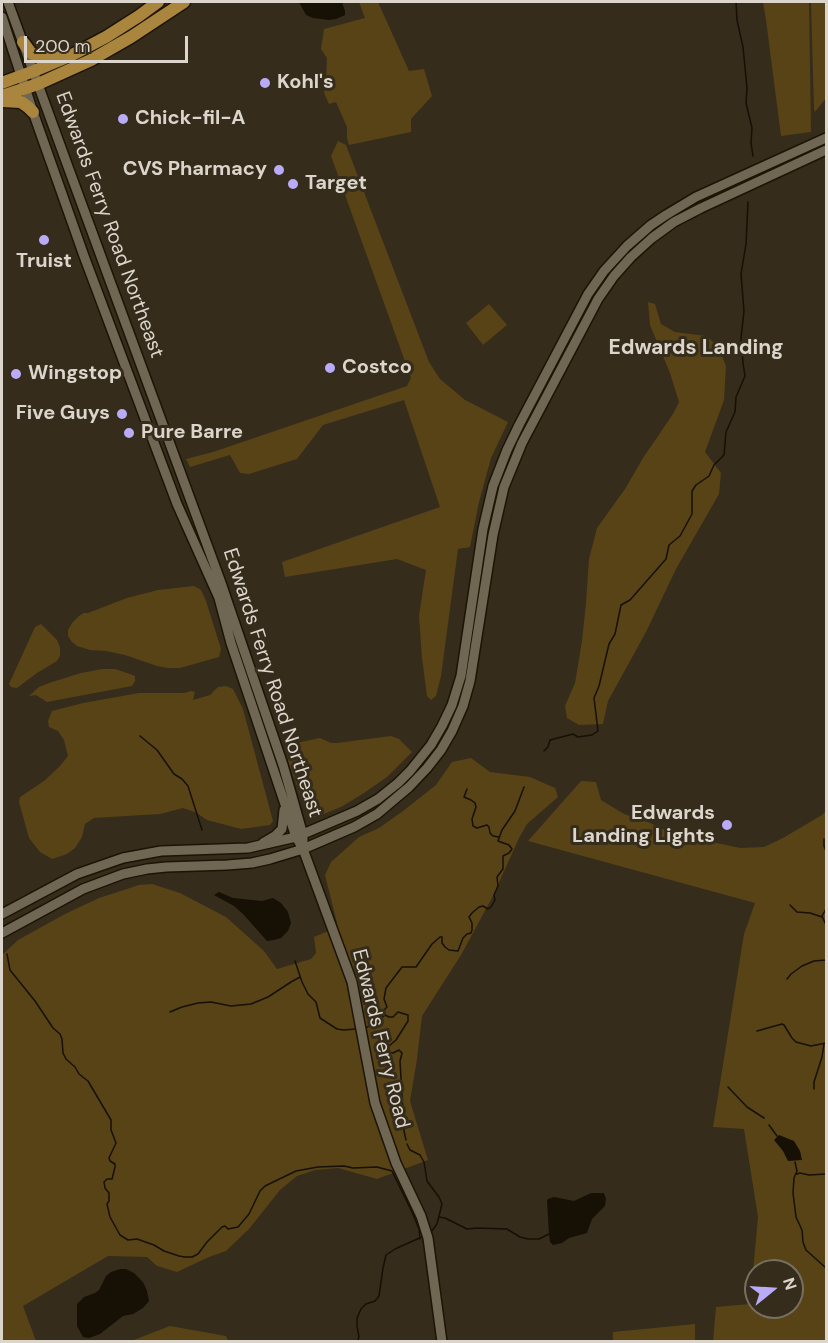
<!DOCTYPE html>
<style>
body{margin:0}
#map{position:relative;width:828px;height:1343px;overflow:hidden;background:#352c1c;font-family:"DM Sans",sans-serif}
canvas{display:block}
.frame{position:absolute;inset:0;border:3px solid #dbd5cb;pointer-events:none}
.north{position:absolute;left:744px;top:1259px;width:60px;height:60px;box-sizing:border-box;background:#352c1c;border:2px solid #777062;border-radius:50%;rotate:72deg;font-size:16px;font-weight:700;line-height:24px;text-align:center;color:#dbd5cb}
.north::after{content:'';display:block;margin:auto;width:21px;height:27px;background:#b9abf7;clip-path:polygon(50% 0,100% 100%,50% 72%,0 100%)}
.scale{position:absolute;left:24px;top:36px;width:164px;height:27px;box-sizing:border-box;border:3px solid #dbd5cb;border-top:0;padding-left:8px;font-size:18px;line-height:21px;white-space:nowrap;color:#dbd5cb;-webkit-text-stroke:4px #352c1c;paint-order:stroke}
</style>
<div id="map">
<canvas width="828" height="1343"></canvas>
<div class="frame"></div>
<div class="north">N</div>
<div class="scale">200 m</div>
</div>
<script>
const g = document.querySelector('canvas').getContext('2d');
g.lineJoin = 'round';
function fillPath(path, color) { g.fillStyle = color; g.fill(path, 'evenodd'); }
const shape = rows => new Path2D(rows.map(r => 'M' + r).join(''));
function stroke(path, color, width, dash) { g.strokeStyle = color; g.lineWidth = width; g.lineCap = dash ? 'butt' : 'round'; g.setLineDash(dash || []); g.stroke(path); }
function drawText(font, color, halo, rows, align = 'center') {
  g.font = font + ' "DM Sans",sans-serif'; g.lineWidth = 6; g.setLineDash([]); g.textBaseline = 'middle'; g.strokeStyle = halo; g.fillStyle = color; for (const [text, x, y, turn = 0] of rows) {
    g.save(); g.translate(x, y); g.rotate((+turn || 0) * Math.PI / 180); g.textAlign = isNaN(turn) ? turn : align; if (halo) g.strokeText(text, 0, 0); g.fillText(text, 0, 0); g.restore();
  }
}
fillPath(shape([
 [359,2,378,2,409,71,424,69,432,96,411,119,411,132,349,145,347,138,347,127,336,102,329,104,324,93,326,82,327,58,321,49,324,29,365,18],
 [763,2,809,2,811,132,781,136,766,20],
 [811,2,826,2,826,98,815,112,814,109],
 [338,141,346,145,429,362,440,379,465,400,508,422,491,458,479,502,470,547,458,549,441,676,436,696,431,700,427,696,422,658,419,616,426,570,397,559,285,577,282,562,440,507,404,400,323,425,297,459,249,474,240,473,230,455,190,467,186,459,213,452,407,386,411,378,331,156],
 [648,302,655,304,661,324,675,332,706,336,718,346,726,366,724,400,705,452,721,473,719,494,676,569,646,632,608,701,603,724,579,725,567,718,565,706,575,683,582,641,586,603,589,559,597,528,625,489,643,458,673,414,679,402,670,373,650,325],
 [489,304,507,325,483,345,466,323],
 [194,586,201,590,206,601,221,649,219,657,180,668,168,668,157,666,125,655,106,651,90,650,77,646,72,642,68,636,68,630,72,623,79,616,84,613,88,613,127,598,158,590],
 [41,624,57,640,60,647,60,656,57,661,37,673,17,688,11,687,9,684,35,627],
 [102,669,115,669,130,674,135,676,135,681,132,686,47,702,36,695,29,696,39,687,49,683,81,673],
 [226,686,233,689,243,709,273,821,270,825,241,829,207,820,195,812,183,808,160,814,94,818,85,824,82,837,75,848,67,854,52,859,40,852,29,838,19,802,20,797,44,781,60,766,68,756,64,740,58,731,49,727,48,721,52,711,83,703,139,693,184,693,191,691,195,692,193,700,210,695,218,687],
 [391,736,399,739,412,752,387,777,364,793,341,807,316,817,310,817,306,811,288,761,287,748,292,744,320,738,331,743,337,743],
 [471,758,490,772,530,777,555,788,558,797,527,824,519,838,493,896,461,955,422,1016,417,1059,410,1101,428,1160,377,1179,338,1168,315,1170,297,1176,280,1190,249,1229,226,1251,209,1257,177,1272,157,1266,147,1257,108,1256,23,1306,36,1341,2,1341,2,955,18,940,65,914,99,898,124,890,139,885,152,884,180,893,226,917,264,951,277,969,311,959,316,953,314,937,338,927,325,875,331,862,359,837,379,828,403,811,436,785,452,762],
 [581,781,596,782,601,800,624,814,648,822,671,833,740,848,764,847,783,838,822,815,826,811,826,1146,825,1149,826,1152,826,1341,713,1341,716,1307,750,1304,758,1217,744,1129,713,1127,744,934,755,903,528,841],
 [756,1271,792,1271,792,1307,756,1307],
 [695,1324,695,1341,613,1341,613,1332],
 [170,1326,226,1336,228,1341,131,1341]
]), '#584317');
fillPath(shape([
 [299,2,342,2,345,11,345,15,336,19,329,20,313,18,306,15],
 [219,892,233,898,262,901,273,898,281,903,288,912,291,923,288,931,281,938,274,940,267,941,243,914,234,906,214,895],
 [779,1135,794,1141,800,1151,802,1160,788,1161,783,1151,774,1140],
 [591,1193,604,1193,606,1199,605,1206,592,1219,587,1233,569,1238,562,1243,553,1245,550,1242,549,1234,547,1201,548,1199,554,1197,574,1201],
 [120,1269,126,1269,134,1273,143,1282,147,1291,149,1301,143,1308,133,1314,123,1316,100,1334,89,1338,83,1337,77,1326,77,1304,84,1297,95,1293,99,1290,106,1276,111,1272]
]), '#171005');
stroke(shape([
 [736,2,737,20,743,47,747,88,746,103,752,128,751,143,753,156],
 [140,736,157,750,174,774,182,779,188,786,202,830],
 [544,751,548,747,550,740,573,734,578,737,592,735,598,731,594,698,599,686,609,644,615,634,621,605,630,600,666,559,669,545,680,536,692,514,692,491,696,485,709,476,714,465,724,455,726,432,735,412,736,397,745,376,743,363,741,338,744,311,741,274,746,244,748,202],
 [467,789,464,797,471,800,475,803,476,807,472,819,473,826,477,828,487,825,489,827,490,833,493,836,499,837],
 [824,839,824,846,826,851],
 [790,905,797,912,810,913,822,917],
 [826,909,822,916,826,925],
 [7,954,10,970,35,1001,53,1028,60,1034,62,1039,63,1053,66,1059,75,1067,79,1074,88,1081,111,1120,111,1130,116,1143,109,1158,110,1161,115,1164,115,1167,112,1179,107,1179,104,1182,105,1188,109,1193,109,1201,107,1204,110,1217,120,1235,128,1240,137,1239,154,1245,164,1251,179,1256,185,1257,192,1257,198,1254,207,1242,222,1227,225,1226,228,1229,238,1227,249,1214,260,1191,265,1186,296,1171,318,1167,344,1166,353,1168,377,1167,392,1171,412,1212,419,1229,420,1239],
 [295,961,302,982,308,994,316,1002,320,1018,337,1029,344,1030,355,1029],
 [787,979,791,974,802,966,814,961,826,960],
 [170,1012,182,1007,198,1003,211,1002,231,1006,251,1004,268,997,291,982,300,977],
 [366,1028,384,1016],
 [757,1031,782,1024,784,1025,792,1038,796,1042,811,1046,826,1043],
 [728,1087,747,1107,764,1118],
 [814,1089,814,1082,822,1057,824,1044],
 [769,1125,777,1136],
 [406,1140,404,1131,400,1061,402,1053,399,1050,393,1053,387,1052,389,1046,396,1040,408,1021,408,1015,398,1012,393,1017,389,1017,381,1013,387,1007,384,999,386,988,402,967,416,967,432,944,440,937,442,937,442,943,445,947,449,950,458,951,463,938,467,934,471,933,472,930,472,923,469,917,472,913,479,907,483,906,488,909,491,907,495,900,494,895,498,886,497,877,503,869,503,856,509,853,512,849,509,845,498,841,502,830,515,811,524,787],
 [407,1144,410,1150,420,1155,424,1162,427,1181,439,1197,442,1204,437,1224,431,1232],
 [795,1162,797,1171,794,1178,793,1193,796,1217,802,1230,803,1242,806,1250,826,1268],
 [797,1174,800,1173,809,1175,826,1174],
 [439,1217,445,1218,467,1229,477,1228,507,1229,520,1237,528,1239,539,1239,549,1234],
 [357,1342,359,1337,357,1326,357,1318,361,1309,366,1304,375,1301,379,1296,383,1268,386,1255,395,1249,424,1236]
]), '#171005', 1.5);
const secondary = shape([
 [8,2,67,164,220,580,283,765,303,835,303,841],
 [2,17,33,112,84,256,177,504,219,598,231,643,296,837,303,849,352,982,375,1103,396,1163,421,1216,428,1238,442,1342],
 [263,843,275,836,282,829,284,810],
 [2,914,77,874,123,858,161,851,248,848,296,837,357,811,378,799,398,783,410,771,431,745,442,726,452,705,461,676,483,529,493,486,507,450,519,425,588,294,604,271,627,246,651,225,666,215,696,197,826,138],
 [2,933,83,889,123,874,147,869,166,867,227,865,252,863,270,859,303,849,354,827,377,814,409,787,427,768,441,750,452,731,463,706,470,681,493,535,504,487,522,443,598,299,614,276,631,257,652,238,674,222,701,208,826,150]
]);
const highway = shape([
 [23,42,31,53,39,57,50,59,59,57],
 [2,83,34,71,72,55,106,37,139,16,158,2],
 [2,96,38,84,91,60,131,37,184,2],
 [2,101,21,102,28,107,33,112]
]);
stroke(secondary, '#1c1405', 12);
stroke(highway, '#1c1405', 15);
stroke(secondary, '#706654', 9);
stroke(highway, '#a9853e', 12);
for (const [x, y, r, color] of [
 [265,83,6,"#b9abf7"],
 [123,119,6,"#b9abf7"],
 [279,170,6,"#b9abf7"],
 [293,184,6,"#b9abf7"],
 [44,240,6,"#b9abf7"],
 [330,368,6,"#b9abf7"],
 [16,374,6,"#b9abf7"],
 [122,414,6,"#b9abf7"],
 [129,433,6,"#b9abf7"],
 [727,825,6,"#b9abf7"]
]) { const dot = new Path2D(); dot.arc(x, y, r, 0, 2 * Math.PI); g.fillStyle = color; g.fill(dot); stroke(dot, '#352c1c', 2); }
drawText('bold 20px', '#dbd5cb', '#352c1c', [
 ["Kohl's",277,83],
 ["Chick-fil-A",135,119],
 ["CVS Pharmacy",267,170,"right"],
 ["Target",305,184],
 ["Truist",44,262,"center"],
 ["Costco",342,368],
 ["Wingstop",28,374],
 ["Five Guys",110,414,"right"],
 ["Pure Barre",141,433],
 ["Edwards",715,814,"right"],
 ["Landing Lights",715,837,"right"]
], 'left');
drawText('20px', '#dbd5cb', '#352c1c', [
 ["Edwards Ferry Road Northeast",109,225,70],
 ["Edwards Ferry Road Northeast",272,683,72],
 ["Edwards Ferry Road",380,1039,76]
]);
drawText('bold 21px', '#dbd5cb', '#352c1c', [
 ["Edwards Landing",696,348]
]);
</script>
